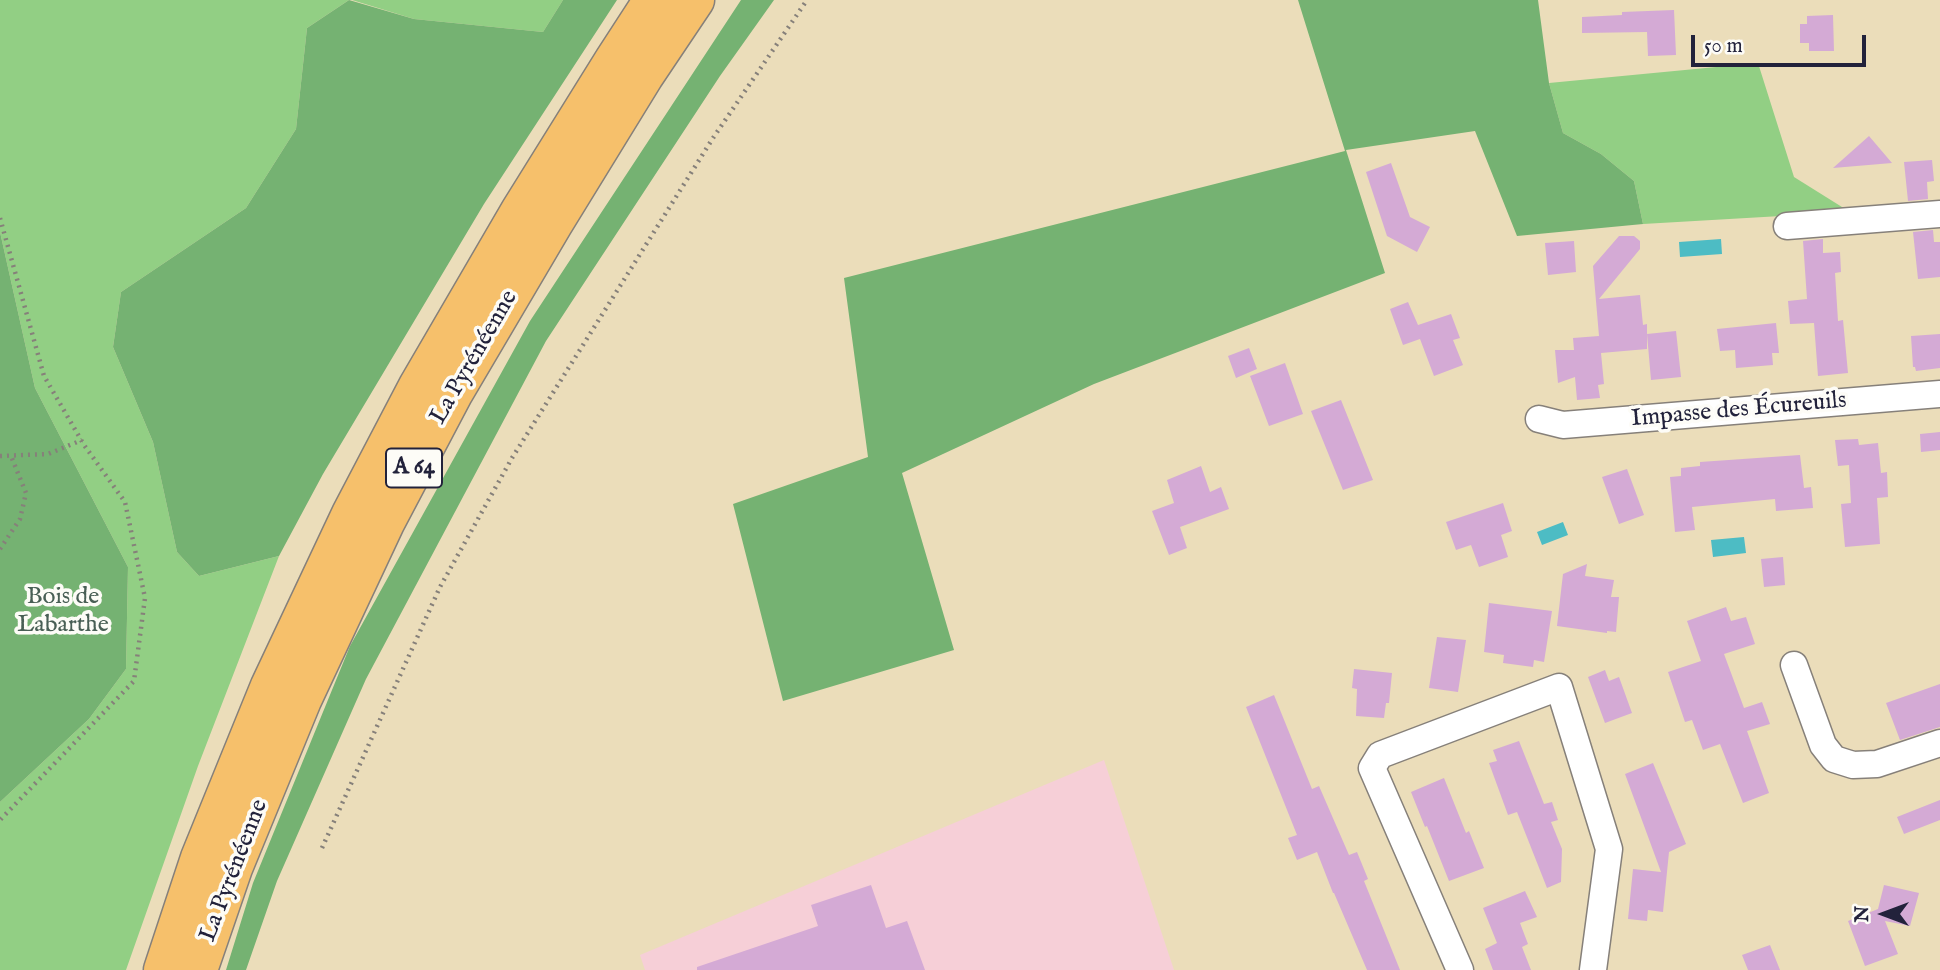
<!DOCTYPE html>
<meta charset="utf-8">
<style>
body{margin:0}
#map{position:relative;width:1940px;height:970px;overflow:hidden;background:#ebddba;font-family:"IM FELL English",serif}
canvas{display:block}
.north{position:absolute;left:1849px;top:879px;width:70px;height:70px;-webkit-text-stroke:5px #fdfcf7;paint-order:stroke;rotate:270deg;font-size:19px;font-weight:700;line-height:28px;text-align:center;color:#22223b}
.north::after{content:'';display:block;margin:auto;width:24px;height:32px;background:#22223b;clip-path:polygon(50% 0,100% 100%,50% 72%,0 100%)}
.scale{position:absolute;left:1691px;top:35px;width:175px;height:32px;box-sizing:border-box;border:4px solid #22223b;border-top:0;padding-left:9px;font-size:21px;line-height:24px;white-space:nowrap;color:#22223b;-webkit-text-stroke:5px #fdfcf7;paint-order:stroke}
</style>
<div id="map">
<canvas width="1940" height="970"></canvas>
<div class="north">N</div>
<div class="scale">50 m</div>
</div>
<script>
const g = document.querySelector('canvas').getContext('2d');
g.lineJoin = 'round';
function fillPath(path, color) { g.fillStyle = color; g.fill(path, 'evenodd'); }
const shape = rows => new Path2D(rows.map(r => 'M' + r).join(''));
function stroke(path, color, width, dash) { g.strokeStyle = color; g.lineWidth = width; g.lineCap = dash ? 'butt' : 'round'; g.setLineDash(dash || []); g.stroke(path); }
function drawText(font, color, halo, rows, align = 'center') {
  g.font = font + ' "IM FELL English",serif'; g.lineWidth = 7; g.setLineDash([]); g.textBaseline = 'middle'; g.strokeStyle = halo; g.fillStyle = color; for (const [text, x, y, turn = 0] of rows) {
    g.save(); g.translate(x, y); g.rotate((+turn || 0) * Math.PI / 180); g.textAlign = isNaN(turn) ? turn : align; if (halo) g.strokeText(text, 0, 0); g.fillText(text, 0, 0); g.restore();
  }
}
fillPath(shape([
 [1104,760,1174,970,645,970,640,955]
]), '#f6cfd7');
fillPath(shape([
 [0,0,349,0,307,28,296,129,246,208,121,292,113,347,153,442,177,552,199,576,279,556,198,766,126,970,0,970,0,802,89,719,126,669,128,567,35,388,0,232],
 [352,0,563,0,543,32,414,19],
 [1758,63,1794,177,1850,212,1643,224,1634,181,1601,154,1563,133,1549,83]
]), '#92cf84');
fillPath(shape([
 [349,0,414,19,543,32,563,0,617,0,484,204,323,474,279,556,199,576,177,552,153,442,113,347,121,292,246,208,296,129,307,28],
 [741,0,774,0,720,76,546,341,366,679,277,881,246,970,226,970,253,883,350,646,530,321],
 [1298,0,1538,0,1549,83,1563,133,1601,154,1634,181,1643,224,1517,236,1475,131,1346,150,1385,273,1094,384,902,473,954,650,783,701,733,504,868,457,844,278,1345,151],
 [0,232,35,388,128,567,126,669,89,719,0,802]
]), '#75b272');
fillPath(shape([
 [1721,239,1722,254,1680,257,1679,242],
 [1563,522,1568,535,1542,545,1537,532],
 [1744,537,1746,553,1713,557,1711,540]
]), '#4dbcc4');
fillPath(shape([
 [1674,10,1676,55,1648,56,1647,32,1582,33,1582,17,1622,15,1622,12],
 [1833,15,1834,51,1809,51,1809,43,1800,43,1800,24,1807,24,1807,16],
 [1869,136,1892,163,1833,168],
 [1932,160,1934,181,1927,182,1928,199,1908,201,1904,162],
 [1391,163,1410,217,1430,227,1417,252,1387,236,1366,172],
 [1933,230,1934,242,1940,242,1940,277,1918,279,1913,232],
 [1619,236,1634,236,1640,241,1640,249,1599,299,1640,295,1643,325,1647,324,1647,349,1601,353,1604,384,1598,385,1600,398,1577,400,1575,377,1558,383,1555,350,1574,350,1573,338,1599,336,1593,266],
 [1823,239,1823,253,1840,252,1841,272,1835,273,1838,321,1843,320,1848,373,1818,376,1814,323,1790,324,1788,301,1807,299,1803,241],
 [1574,241,1576,272,1548,275,1545,243],
 [1408,302,1418,325,1451,314,1460,338,1453,340,1463,365,1434,376,1420,339,1403,345,1390,309],
 [1776,323,1779,353,1772,353,1773,365,1736,368,1735,350,1720,351,1717,329],
 [1676,331,1681,377,1651,380,1647,334],
 [1940,334,1940,368,1916,371,1915,367,1913,367,1911,336],
 [1249,348,1257,369,1236,378,1228,356],
 [1285,363,1303,414,1269,426,1250,376],
 [1341,400,1373,480,1343,490,1311,411],
 [1940,432,1940,450,1921,452,1920,434],
 [1858,439,1859,445,1878,443,1881,473,1887,472,1888,497,1877,498,1880,544,1845,547,1841,504,1851,503,1849,465,1838,466,1835,440],
 [1800,455,1804,488,1811,487,1813,508,1776,511,1775,499,1692,507,1695,530,1675,532,1670,477,1681,476,1681,468,1700,466,1700,462],
 [1201,466,1210,492,1221,487,1229,509,1180,527,1187,548,1169,555,1152,511,1174,503,1167,480],
 [1627,469,1644,515,1619,524,1602,477],
 [1503,503,1512,531,1501,535,1508,557,1479,567,1471,545,1456,550,1446,522],
 [1783,557,1785,585,1764,587,1761,559],
 [1587,564,1585,576,1614,580,1611,597,1619,597,1616,632,1607,631,1607,633,1557,626,1563,574],
 [1489,603,1552,611,1544,662,1534,660,1533,667,1503,663,1504,655,1484,652],
 [1726,607,1731,621,1746,617,1755,644,1724,654,1744,708,1762,702,1770,724,1747,731,1769,793,1743,803,1720,744,1703,750,1692,720,1685,722,1668,672,1701,661,1687,621],
 [1437,637,1466,640,1458,692,1429,688],
 [1354,669,1392,673,1389,703,1386,703,1384,718,1356,716,1357,689,1352,688],
 [1605,670,1609,681,1619,677,1632,713,1605,723,1588,677],
 [1940,684,1940,727,1900,740,1886,703],
 [1274,695,1312,789,1319,786,1349,855,1357,852,1368,879,1364,881,1400,970,1367,970,1334,893,1333,893,1317,852,1297,860,1288,838,1297,835,1246,707],
 [1519,741,1544,804,1552,802,1558,820,1551,822,1562,849,1561,882,1547,888,1517,812,1508,815,1489,763,1497,761,1493,750],
 [1653,763,1686,844,1669,852,1663,912,1648,910,1647,921,1628,919,1633,869,1661,872,1625,774],
 [1444,778,1466,833,1469,831,1484,868,1449,881,1427,826,1425,827,1411,792],
 [1940,800,1940,820,1904,834,1897,817],
 [871,885,886,928,907,921,925,970,697,970,697,967,818,926,811,905],
 [1884,885,1919,893,1910,926,1885,921,1898,954,1865,966,1848,921,1878,909],
 [1525,891,1537,917,1520,923,1528,944,1522,947,1531,970,1493,970,1485,949,1497,943,1483,908],
 [1770,945,1780,970,1748,970,1742,955]
]), '#d4aad5');
const minor = shape([
 [1787,226,1940,214],
 [1539,419,1563,425,1940,394],
 [1794,665,1823,745,1834,759,1853,765,1877,764,1940,743],
 [1460,970,1372,768,1380,755,1559,687,1609,849,1593,970]
]);
const highway = shape([
 [163,970,200,858,270,686,351,514,418,386,520,211,614,60,653,0],
 [198,970,233,868,302,700,385,523,454,392,553,224,644,76,695,0]
]);
stroke(minor, '#86807a', 29);
stroke(highway, '#86807a', 41);
stroke(shape([
 [0,218,44,376,84,445,125,502,145,598,134,681,0,820],
 [0,456,48,454,82,440],
 [0,549,20,519,26,493,11,456],
 [322,848,440,587,512,458,713,138,807,0]
]), '#86807a', 4.5, [2, 5]);
stroke(minor, '#fff', 26);
stroke(highway, '#f6c06b', 38);
for (const [x, y, w] of [
 [414,468,56]
]) { const box = new Path2D(); box.roundRect(x - w / 2, y - 19.5, w, 39, 5); g.fillStyle = '#fdfcf7'; g.fill(box); stroke(box, '#22223b', 2); }
drawText('bold 23px', '#22223b', null, [
 ["A 64",414,468]
]);
drawText('24px', '#22223b', '#fdfcf7', [
 ["La Pyrénéenne",475,358,-60],
 ["Impasse des Écureuils",1739,411,-5],
 ["La Pyrénéenne",235,871,-69]
]);
drawText('24px', '#495f55', '#fdfcf7', [
 ["Bois de",63,598],
 ["Labarthe",63,626]
]);
</script>
